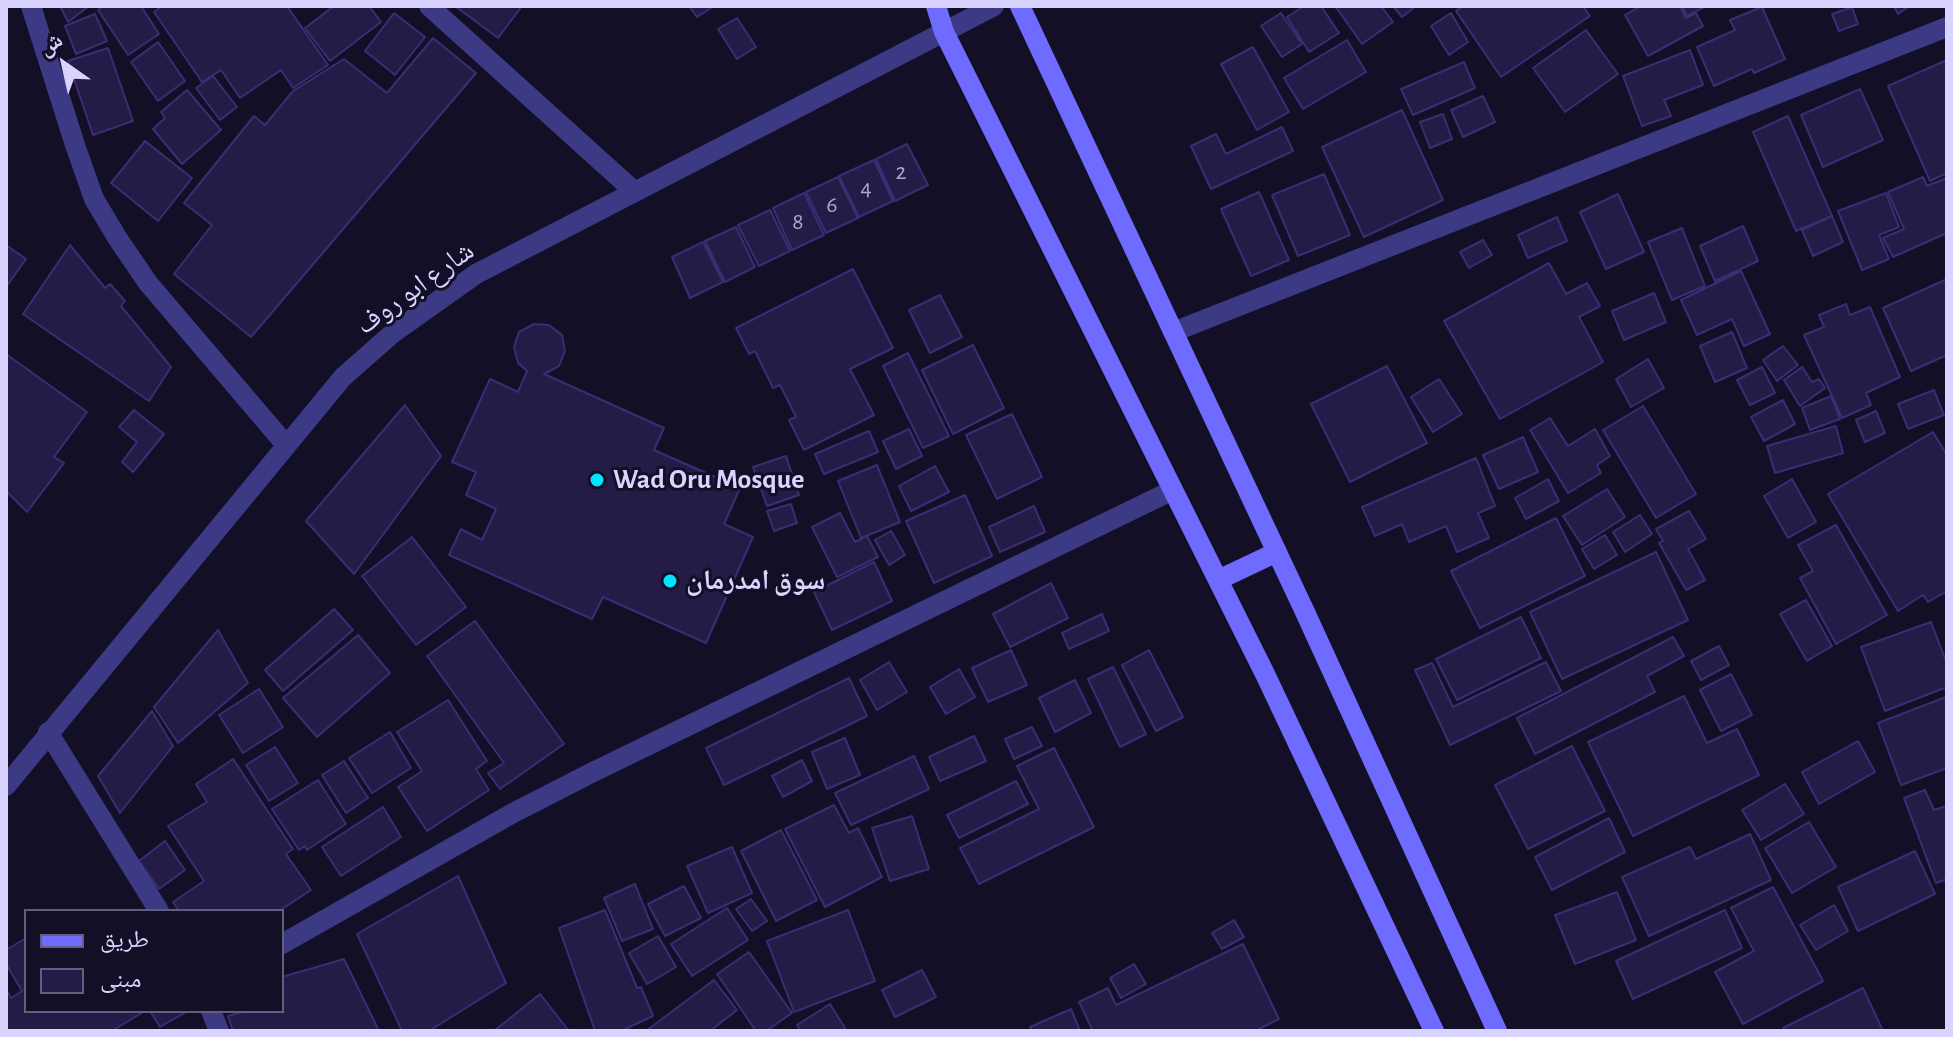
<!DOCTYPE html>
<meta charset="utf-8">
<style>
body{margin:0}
#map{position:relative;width:1953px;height:1037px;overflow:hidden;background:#130f26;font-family:"Alegreya Sans","Noto Naskh Arabic",sans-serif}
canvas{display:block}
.frame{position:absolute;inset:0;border:8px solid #d9d4ff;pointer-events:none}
.legend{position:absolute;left:24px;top:909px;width:260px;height:104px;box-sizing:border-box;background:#130f26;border:2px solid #625e7d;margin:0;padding:10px 14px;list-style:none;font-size:24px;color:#d9d4ff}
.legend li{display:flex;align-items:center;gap:16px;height:40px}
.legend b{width:40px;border:2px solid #625e7d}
.north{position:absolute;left:24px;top:24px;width:80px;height:80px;-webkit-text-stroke:6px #130f26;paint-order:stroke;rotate:326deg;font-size:22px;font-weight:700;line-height:32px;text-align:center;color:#d9d4ff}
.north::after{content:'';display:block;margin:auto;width:28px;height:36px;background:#d9d4ff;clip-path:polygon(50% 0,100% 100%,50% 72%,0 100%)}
</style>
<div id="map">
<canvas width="1953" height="1037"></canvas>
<div class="frame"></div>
<ul class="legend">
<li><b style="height:10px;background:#6f6bff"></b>طريق</li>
<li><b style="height:22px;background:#241b47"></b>مبنى</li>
</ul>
<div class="north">ش</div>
</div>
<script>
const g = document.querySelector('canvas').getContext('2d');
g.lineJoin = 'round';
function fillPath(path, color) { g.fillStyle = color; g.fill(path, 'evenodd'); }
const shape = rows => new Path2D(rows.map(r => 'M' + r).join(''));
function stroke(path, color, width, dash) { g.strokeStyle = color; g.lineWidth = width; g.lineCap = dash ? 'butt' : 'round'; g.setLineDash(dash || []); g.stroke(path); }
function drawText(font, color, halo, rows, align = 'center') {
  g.font = font + ' "Alegreya Sans","Noto Naskh Arabic",sans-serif'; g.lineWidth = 6; g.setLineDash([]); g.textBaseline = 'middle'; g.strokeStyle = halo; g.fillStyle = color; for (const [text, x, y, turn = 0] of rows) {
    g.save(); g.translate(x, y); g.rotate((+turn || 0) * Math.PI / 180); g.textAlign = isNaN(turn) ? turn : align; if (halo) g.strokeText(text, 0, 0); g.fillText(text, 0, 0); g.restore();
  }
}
const building = shape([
 [60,6,89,6,68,22,60,6],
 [104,6,141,6,159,34,128,55,98,10,104,6],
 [162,6,287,6,328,65,293,88,281,70,240,98,221,70,202,82,154,12,162,6],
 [334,6,369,6,381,22,330,61,305,28,334,6],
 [455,6,522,6,498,38,455,6],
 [689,6,714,6,697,17,689,6],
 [1304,6,1321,6,1339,33,1309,52,1287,17,1304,6],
 [1335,6,1381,6,1393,22,1362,44,1335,6],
 [1393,6,1416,6,1402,17,1393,6],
 [1463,6,1583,6,1590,16,1501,77,1456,11,1463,6],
 [1641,6,1680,6,1686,18,1696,13,1703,26,1648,56,1625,15,1641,6],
 [1682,6,1706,6,1687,16,1682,6],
 [1894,6,1910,6,1898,14,1894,6],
 [1762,7,1785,59,1754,73,1752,69,1714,86,1697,47,1735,30,1730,20,1762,7],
 [1852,7,1858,24,1839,31,1832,14,1852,7],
 [394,13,425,37,395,75,365,51,394,13],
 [1281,13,1302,44,1282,57,1261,26,1281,13],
 [1451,13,1468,42,1449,55,1431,26,1451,13],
 [95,14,107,41,76,54,65,26,95,14],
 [737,18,756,47,737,59,718,29,737,18],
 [1586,30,1618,74,1565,112,1533,68,1586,30],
 [433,38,476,73,251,337,174,274,212,225,184,203,254,116,265,125,293,91,344,59,387,93,433,38],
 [1347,40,1366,72,1303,109,1284,78,1347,40],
 [158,42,185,81,158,101,131,62,158,42],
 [1253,47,1289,112,1257,130,1221,64,1253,47],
 [108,48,133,121,93,135,68,61,108,48],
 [1690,50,1703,85,1664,100,1671,116,1642,126,1623,76,1690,50],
 [1947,60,1947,173,1930,181,1888,86,1947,60],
 [1464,62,1475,88,1413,115,1401,89,1464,62],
 [213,76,237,107,220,120,196,88,213,76],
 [1860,89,1883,140,1823,167,1801,115,1860,89],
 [187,90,221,130,182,164,153,129,165,118,161,112,187,90],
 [1483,96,1495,122,1463,137,1451,110,1483,96],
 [1402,110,1443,200,1364,237,1322,147,1402,110],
 [1443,114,1452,139,1430,148,1420,122,1443,114],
 [1788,116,1832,216,1796,231,1753,132,1788,116],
 [1282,127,1293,151,1211,189,1191,146,1216,134,1226,154,1282,127],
 [145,141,192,178,158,221,111,183,145,141],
 [907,144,928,185,895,201,876,159,907,144],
 [874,160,893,201,859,217,839,176,874,160],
 [1324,174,1350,235,1298,256,1272,195,1324,174],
 [838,177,858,218,826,233,806,192,838,177],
 [1923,177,1927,186,1947,178,1947,233,1893,257,1883,238,1904,229,1888,192,1923,177],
 [1259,192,1289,260,1251,276,1221,209,1259,192],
 [804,193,824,235,792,250,773,208,804,193],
 [1886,193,1899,227,1879,235,1889,259,1862,270,1838,211,1886,193],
 [1618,194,1644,252,1606,269,1580,212,1618,194],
 [770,210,790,251,759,266,738,225,770,210],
 [1832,216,1843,242,1813,256,1802,230,1832,216],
 [1557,217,1567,241,1528,258,1518,235,1557,217],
 [1743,226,1758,261,1715,281,1700,246,1743,226],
 [736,227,755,267,725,282,705,241,736,227],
 [1682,228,1705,286,1672,300,1648,242,1682,228],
 [1483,240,1492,255,1469,268,1460,252,1483,240],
 [703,242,723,282,690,298,672,257,703,242],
 [6,245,26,259,6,287,6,245],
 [70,245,105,288,110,284,125,301,121,306,171,367,149,401,23,314,70,245],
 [1549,263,1566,294,1587,283,1600,306,1579,317,1603,362,1500,419,1444,321,1549,263],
 [853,269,893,348,850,369,874,415,804,450,789,420,796,417,780,385,773,388,755,351,749,354,736,328,853,269],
 [1741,271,1770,334,1744,346,1732,319,1697,335,1681,300,1741,271],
 [1947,279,1947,355,1911,371,1883,308,1947,279],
 [1654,293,1666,322,1624,340,1612,311,1654,293],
 [940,295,962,337,930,353,909,310,940,295],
 [1846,304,1850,315,1870,307,1900,377,1866,393,1871,405,1842,418,1804,335,1824,327,1819,315,1846,304],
 [534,324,549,325,562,335,565,351,559,366,544,374,664,428,654,450,740,488,724,524,753,537,706,643,603,597,592,619,449,555,461,529,482,540,496,509,466,495,476,472,452,462,490,379,518,392,527,371,518,363,514,347,519,332,534,324],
 [1732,332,1747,368,1715,382,1700,346,1732,332],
 [973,345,1004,408,953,434,922,370,973,345],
 [1783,346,1798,365,1777,381,1763,360,1783,346],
 [908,353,949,436,923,448,883,366,908,353],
 [6,354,87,412,54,457,64,463,27,512,6,491,6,354],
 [1648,359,1664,388,1631,407,1616,379,1648,359],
 [1387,366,1427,443,1350,482,1311,404,1387,366],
 [1762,367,1775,393,1750,405,1737,380,1762,367],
 [1802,367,1812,382,1819,379,1825,388,1800,406,1784,380,1802,367],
 [1439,379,1462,414,1433,432,1411,397,1439,379],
 [1934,390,1944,415,1908,429,1898,404,1934,390],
 [1831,396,1840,419,1810,430,1802,408,1831,396],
 [1783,400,1795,424,1764,441,1751,417,1783,400],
 [405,405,441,456,354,574,306,521,405,405],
 [1643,406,1696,494,1656,518,1603,430,1643,406],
 [134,410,164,434,133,472,122,462,137,442,119,427,134,410],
 [1876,411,1885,433,1865,442,1856,420,1876,411],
 [1012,414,1042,477,997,499,966,435,1012,414],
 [1550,418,1568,446,1595,429,1610,456,1597,465,1601,473,1568,493,1530,430,1550,418],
 [1836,426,1843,453,1775,473,1767,446,1836,426],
 [909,429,922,456,896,469,883,441,909,429],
 [869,431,878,452,824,474,815,454,869,431],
 [1933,432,1947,455,1947,591,1928,602,1923,595,1898,611,1828,494,1933,432],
 [1523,437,1538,472,1499,489,1483,455,1523,437],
 [786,456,799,495,767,506,753,467,786,456],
 [1476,458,1495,506,1478,513,1489,538,1457,552,1446,526,1409,542,1402,524,1375,536,1362,507,1476,458],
 [877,465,900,522,861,538,838,481,877,465],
 [935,466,949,492,911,511,899,486,935,466],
 [1548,479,1559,501,1526,519,1515,498,1548,479],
 [1792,479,1816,522,1788,538,1764,496,1792,479],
 [1607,489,1625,517,1582,545,1563,516,1607,489],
 [965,495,992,556,934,583,906,521,965,495],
 [791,504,797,523,774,531,767,511,791,504],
 [1034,506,1045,532,1000,552,989,527,1034,506],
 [1689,511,1706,539,1688,549,1705,580,1686,590,1659,543,1663,541,1656,529,1689,511],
 [840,513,855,542,867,536,878,557,837,577,812,527,840,513],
 [1640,515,1652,534,1625,552,1613,532,1640,515],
 [1556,518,1585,576,1480,628,1451,571,1556,518],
 [1836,525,1887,615,1836,644,1800,578,1813,571,1798,545,1836,525],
 [891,531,905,555,889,565,875,540,891,531],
 [1605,535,1617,555,1594,569,1582,549,1605,535],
 [412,537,466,607,416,645,362,576,412,537],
 [1656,552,1688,620,1562,679,1530,612,1656,552],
 [874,562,892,601,832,630,814,592,874,562],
 [1051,583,1068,618,1010,647,993,614,1051,583],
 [1806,600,1832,646,1807,661,1780,614,1806,600],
 [334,609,353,630,283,691,265,670,334,609],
 [1102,614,1109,631,1069,649,1062,633,1102,614],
 [1521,617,1541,658,1457,700,1436,659,1521,617],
 [475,621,564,744,500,789,488,773,504,763,427,656,475,621],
 [1931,622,1947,664,1947,687,1885,711,1861,647,1931,622],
 [218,630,248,683,178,743,154,707,218,630],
 [358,635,390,673,317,737,283,698,358,635],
 [1673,637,1684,656,1647,676,1655,692,1535,754,1517,718,1673,637],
 [1719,646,1729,665,1701,680,1691,661,1719,646],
 [1011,650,1027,685,988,702,972,668,1011,650],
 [1149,650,1183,717,1156,731,1122,665,1149,650],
 [889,662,907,692,877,710,860,680,889,662],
 [1546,662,1561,691,1450,745,1415,670,1432,663,1453,707,1546,662],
 [1113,667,1146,734,1120,747,1088,679,1113,667],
 [959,669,975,697,946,714,930,687,959,669],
 [1731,674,1752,715,1721,731,1700,690,1731,674],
 [849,678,867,716,724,785,706,748,849,678],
 [1075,680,1091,713,1055,732,1039,698,1075,680],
 [259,689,283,727,243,753,219,715,259,689],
 [1684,696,1707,743,1737,729,1759,775,1633,836,1588,742,1684,696],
 [1946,697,1947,768,1901,785,1878,723,1946,697],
 [448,700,487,761,476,769,489,790,427,831,398,787,422,771,397,732,448,700],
 [152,711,173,746,120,813,98,776,152,711],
 [1032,727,1042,746,1014,759,1005,739,1032,727],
 [390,732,411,768,372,793,349,758,390,732],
 [974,736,986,761,940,781,929,757,974,736],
 [845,738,860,775,827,789,812,752,845,738],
 [1858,741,1875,772,1819,804,1802,772,1858,741],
 [1572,746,1605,811,1528,849,1495,785,1572,746],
 [275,747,298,783,269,801,246,765,275,747],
 [1054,748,1094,827,979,884,960,848,1039,809,1017,766,1054,748],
 [914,756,929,789,851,825,835,793,914,756],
 [233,759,293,849,286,854,311,890,279,911,179,911,173,902,204,881,168,826,207,802,196,784,233,759],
 [802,760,812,781,783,797,772,776,802,760],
 [344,761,368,798,346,813,322,775,344,761],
 [318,780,346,824,307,850,305,846,299,850,272,809,318,780],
 [1016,781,1028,804,959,838,947,815,1016,781],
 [1785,784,1804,814,1761,840,1742,810,1785,784],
 [1925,790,1934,810,1946,806,1947,809,1947,879,1936,883,1904,798,1925,790],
 [834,805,849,833,858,828,882,877,825,907,785,829,834,805],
 [383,807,401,837,341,876,322,847,383,807],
 [912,816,929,869,890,881,872,828,912,816],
 [1609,818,1625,852,1552,890,1535,857,1609,818],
 [1809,822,1836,867,1792,893,1765,848,1809,822],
 [781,830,817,900,776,921,741,851,781,830],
 [1750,834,1771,880,1649,936,1622,877,1690,847,1696,859,1750,834],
 [165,841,185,870,159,889,139,861,165,841],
 [732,847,752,893,708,913,687,866,732,847],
 [1915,851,1935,894,1858,931,1838,887,1915,851],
 [458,876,506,983,429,1031,402,1031,357,934,458,876],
 [635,884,653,929,622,941,604,898,635,884],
 [684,886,701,918,665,936,648,904,684,886],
 [1773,887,1823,981,1743,1024,1715,972,1754,951,1731,908,1773,887],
 [1617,892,1636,940,1575,964,1555,915,1617,892],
 [751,899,767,921,752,931,736,909,751,899],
 [1834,905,1848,931,1816,950,1800,925,1834,905],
 [727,908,748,940,692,976,671,944,727,908],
 [605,910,637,988,641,987,653,1016,621,1031,595,1031,559,928,605,910],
 [848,910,875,981,794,1012,767,941,848,910],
 [1725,910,1742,948,1633,999,1616,961,1725,910],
 [1234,920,1244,937,1222,949,1212,933,1234,920],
 [658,936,676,967,647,984,629,953,658,936],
 [26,938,26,1011,145,1011,112,1031,6,1031,6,989,11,998,22,991,6,964,6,950,26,938],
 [1243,944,1279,1019,1255,1031,1093,1031,1079,1002,1108,988,1116,1005,1243,944],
 [749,952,792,1013,766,1031,756,1031,717,974,749,952],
 [344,959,379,1031,233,1031,228,1016,245,1011,282,1011,282,977,344,959],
 [1134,964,1146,984,1121,998,1110,978,1134,964],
 [922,970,936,997,895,1017,882,990,922,970],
 [714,980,737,1010,710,1031,646,1031,714,980],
 [1863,988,1883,1031,1784,1031,1783,1028,1863,988],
 [540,994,569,1031,494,1031,540,994],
 [830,1004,845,1028,841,1031,801,1031,797,1025,830,1004],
 [1071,1009,1080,1031,1032,1031,1030,1027,1071,1009],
 [150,1011,188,1011,160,1027,150,1011]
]);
fillPath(building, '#241b47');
stroke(building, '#3b2d73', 2);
stroke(shape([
 [31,6,75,145,94,199,118,239,148,283,286,445],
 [429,6,635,192],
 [1173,332,1947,27],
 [48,732,159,911],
 [282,944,513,813,591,773,1173,490],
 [211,1011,219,1031]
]), '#3d3a85', 20);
stroke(shape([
 [6,786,343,377,393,333,476,274,994,6]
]), '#3d3a85', 20);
stroke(shape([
 [936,6,944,32,1265,674,1434,1031],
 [1020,6,1305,612,1497,1031],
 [1218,580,1277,552]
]), '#6f6bff', 20);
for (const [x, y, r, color] of [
 [597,480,8,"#00e5ff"],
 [670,581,8,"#00e5ff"]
]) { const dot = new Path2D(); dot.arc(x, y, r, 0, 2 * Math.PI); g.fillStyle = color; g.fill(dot); stroke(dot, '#130f26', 3); }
drawText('24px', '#aca6d1', null, [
 ["2",901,172],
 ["4",866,188],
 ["6",832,205],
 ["8",798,222]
]);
drawText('28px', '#d9d4ff', '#130f26', [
 ["شارع ابو روف",415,288,-36]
]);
drawText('bold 28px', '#d9d4ff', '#130f26', [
 ["Wad Oru Mosque",613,480],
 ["سوق امدرمان",686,581]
], 'left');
</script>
